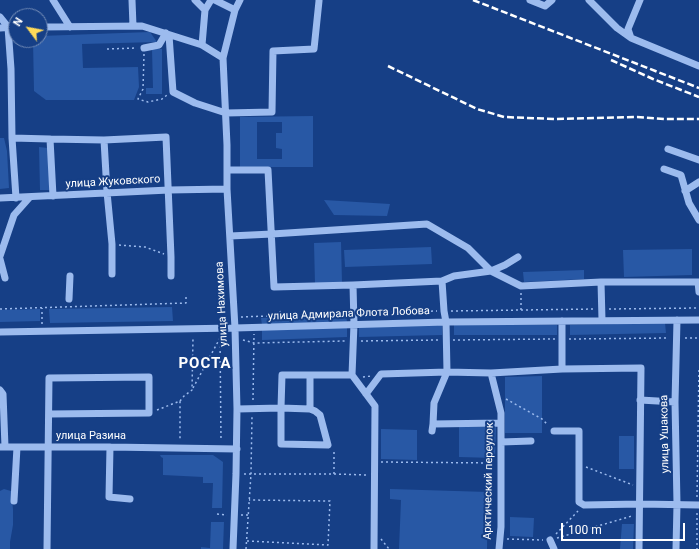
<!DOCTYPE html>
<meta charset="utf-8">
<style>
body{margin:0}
#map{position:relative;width:699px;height:549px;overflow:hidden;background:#163f86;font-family:Roboto,sans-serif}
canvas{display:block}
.north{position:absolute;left:8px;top:8px;width:40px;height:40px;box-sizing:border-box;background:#163f86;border:1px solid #738cb6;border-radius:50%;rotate:302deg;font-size:11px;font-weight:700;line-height:16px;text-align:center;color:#fff}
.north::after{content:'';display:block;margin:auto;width:14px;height:18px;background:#ffda59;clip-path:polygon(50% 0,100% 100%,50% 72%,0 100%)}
.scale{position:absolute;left:561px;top:523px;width:124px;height:18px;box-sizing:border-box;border:2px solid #fff;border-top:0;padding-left:5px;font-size:12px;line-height:14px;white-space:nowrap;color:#fff;-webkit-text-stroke:3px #163f86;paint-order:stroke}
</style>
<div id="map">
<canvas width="699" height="549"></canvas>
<div class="north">N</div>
<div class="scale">100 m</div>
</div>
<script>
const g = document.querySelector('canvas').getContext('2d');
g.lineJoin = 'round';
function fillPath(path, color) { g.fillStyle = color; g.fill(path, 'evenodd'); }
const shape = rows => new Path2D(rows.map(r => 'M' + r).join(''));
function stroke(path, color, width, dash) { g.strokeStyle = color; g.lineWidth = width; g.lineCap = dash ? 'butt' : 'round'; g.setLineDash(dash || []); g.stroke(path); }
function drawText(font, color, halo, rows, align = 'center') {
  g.font = font + ' Roboto,sans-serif'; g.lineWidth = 4; g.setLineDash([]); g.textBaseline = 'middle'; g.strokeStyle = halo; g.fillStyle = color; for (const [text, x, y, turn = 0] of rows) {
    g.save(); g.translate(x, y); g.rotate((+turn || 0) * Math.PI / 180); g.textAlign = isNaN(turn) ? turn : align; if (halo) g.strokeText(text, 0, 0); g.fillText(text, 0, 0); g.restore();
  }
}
fillPath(shape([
 [150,32,157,42,82,44,83,68,138,67,139,87,134,100,46,100,34,91,33,40,40,40,40,36],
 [152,49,162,49,162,94,146,94,146,88,153,88],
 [313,116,313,167,240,167,240,117],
 [257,122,282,122,282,133,276,133,276,148,282,149,282,159,257,159],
 [0,138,4,138,7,151,9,188,0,189],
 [39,147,48,148,50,190,40,190],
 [324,200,390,204,387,216,334,215],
 [341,242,342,283,315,284,314,243],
 [431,247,432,264,345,267,344,250],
 [692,249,692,275,624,277,623,250],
 [584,270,584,279,524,282,523,272],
 [172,307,173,321,50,323,49,309],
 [40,309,40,321,0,322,0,310],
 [346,315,347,322,262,325,261,318],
 [665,323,666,333,570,335,570,325],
 [442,325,442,335,359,337,359,327],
 [454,325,557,325,557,335,454,335],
 [347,327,347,337,262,340,262,330],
 [542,376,542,433,505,433,505,377],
 [459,427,496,427,495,458,459,457],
 [381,429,417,430,417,460,381,459],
 [619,436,634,436,634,469,619,469],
 [160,455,213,455,223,462,222,508,212,508,213,483,203,483,203,477,163,475,163,458,161,457],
 [4,489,11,491,13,509,13,525,10,542,10,549,0,549,0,491],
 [390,489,488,492,487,549,399,549,401,500,390,499],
 [510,517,534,518,533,537,510,536],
 [211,522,224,522,223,549,201,549,201,547,210,548],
 [622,524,634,524,633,549,620,549]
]), '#2858a5');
stroke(shape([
 [107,49,137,48],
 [144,54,143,89,138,99,148,102,162,99,167,95],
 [119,245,145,247,164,254],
 [521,293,521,310],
 [0,309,186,303,186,295],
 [609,309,699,308],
 [322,310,322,314],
 [280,311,281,316],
 [451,311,595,309],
 [361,313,437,311],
 [241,317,347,313],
 [42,324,42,308],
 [220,336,221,441],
 [685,338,699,338],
 [569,339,669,338],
 [243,340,254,343,345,341],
 [453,340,555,339],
 [361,341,439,340],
 [363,377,371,376],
 [193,388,220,338],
 [506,399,542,419,548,425],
 [253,400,254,334],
 [180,401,184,396,192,390,193,337],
 [157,410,180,401,180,440],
 [381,462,493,463],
 [586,467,633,485],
 [244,474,334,474,334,450],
 [334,474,367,475],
 [697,497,699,367],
 [697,513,697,549],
 [217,514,227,515],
 [241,515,248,515],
 [556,534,578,511],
 [557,538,632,516],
 [381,539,389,549],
 [507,539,543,540],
 [247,541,328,545,330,501,249,500],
 [246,549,251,474,252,416]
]), '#9cbbee', 1.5, [2, 3]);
stroke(shape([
 [53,0,70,27],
 [132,0,133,26],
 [195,0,205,10,202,45],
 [215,0,235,10,223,58,227,145,227,189,235,328,237,409,236,474,233,549],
 [530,0,545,6,552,0],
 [589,0,617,28,631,38],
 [640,0,628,29,631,38,699,66],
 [205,10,211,0],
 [235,10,240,0],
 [0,17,8,27,11,69,12,138,16,198],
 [40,27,142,26,202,45,223,58],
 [0,28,16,27],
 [169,35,173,92,195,103,226,113,272,112,273,51,314,49,319,1,319,0],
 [144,48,159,45,166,33],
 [12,138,50,139,53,196],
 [50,139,104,140,166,137,171,257,171,276],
 [104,140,107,192,112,244,112,274],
 [668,149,699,160],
 [664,169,681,175,689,203,699,220],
 [227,170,268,170,274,287,353,285,442,281,454,276,491,271,521,286,601,282],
 [685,191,699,182],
 [0,198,169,190,227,189],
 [230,236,272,234,427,224,468,248,491,271,505,265,518,257],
 [0,256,14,215,30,197],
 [0,259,5,278],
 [442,281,444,311,446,322,447,372,491,373,501,413,501,527,499,549],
 [353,285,354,324,352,375,375,406,374,549],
 [69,299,70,276],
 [602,320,601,282,698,282,699,292],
 [562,321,562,369],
 [0,332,235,328,446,322,699,320],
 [491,373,562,369,641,368,639,549],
 [0,390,3,394,5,447],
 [366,394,381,374,447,372,434,403,433,424,432,431],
 [640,400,675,402],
 [281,408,310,409,315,411,320,415,328,445,281,444,281,408],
 [237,409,281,408,282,375,352,375],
 [310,409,310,375],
 [433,424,501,423],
 [554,431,579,431,579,502,584,505,640,504,699,505],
 [501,442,531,441],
 [0,447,110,447,237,449],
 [110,447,109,497,130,499],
 [14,501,17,447],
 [550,540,554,549],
 [47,549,49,378,149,377,149,413,49,414],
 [676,549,677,504,675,402,677,320]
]), '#9cbbee', 7);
stroke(shape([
 [473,0,699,88],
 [611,60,653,79,699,97],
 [388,66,477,109,504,117,554,119,637,117,664,119,699,119]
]), '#fff', 2.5, [7, 3]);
drawText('11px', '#fff', '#163f86', [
 ["улица Жуковского",113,182,-3],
 ["улица Нахимова",222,304,-93],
 ["улица Адмирала Флота Лобова",349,314,-2],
 ["улица Ушакова",665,434,-91],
 ["улица Разина",91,436],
 ["Арктический переулок",489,481,-89]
]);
g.letterSpacing = '1px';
drawText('bold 15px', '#fff', '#163f86', [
 ["РОСТА",205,364]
]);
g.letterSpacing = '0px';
</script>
